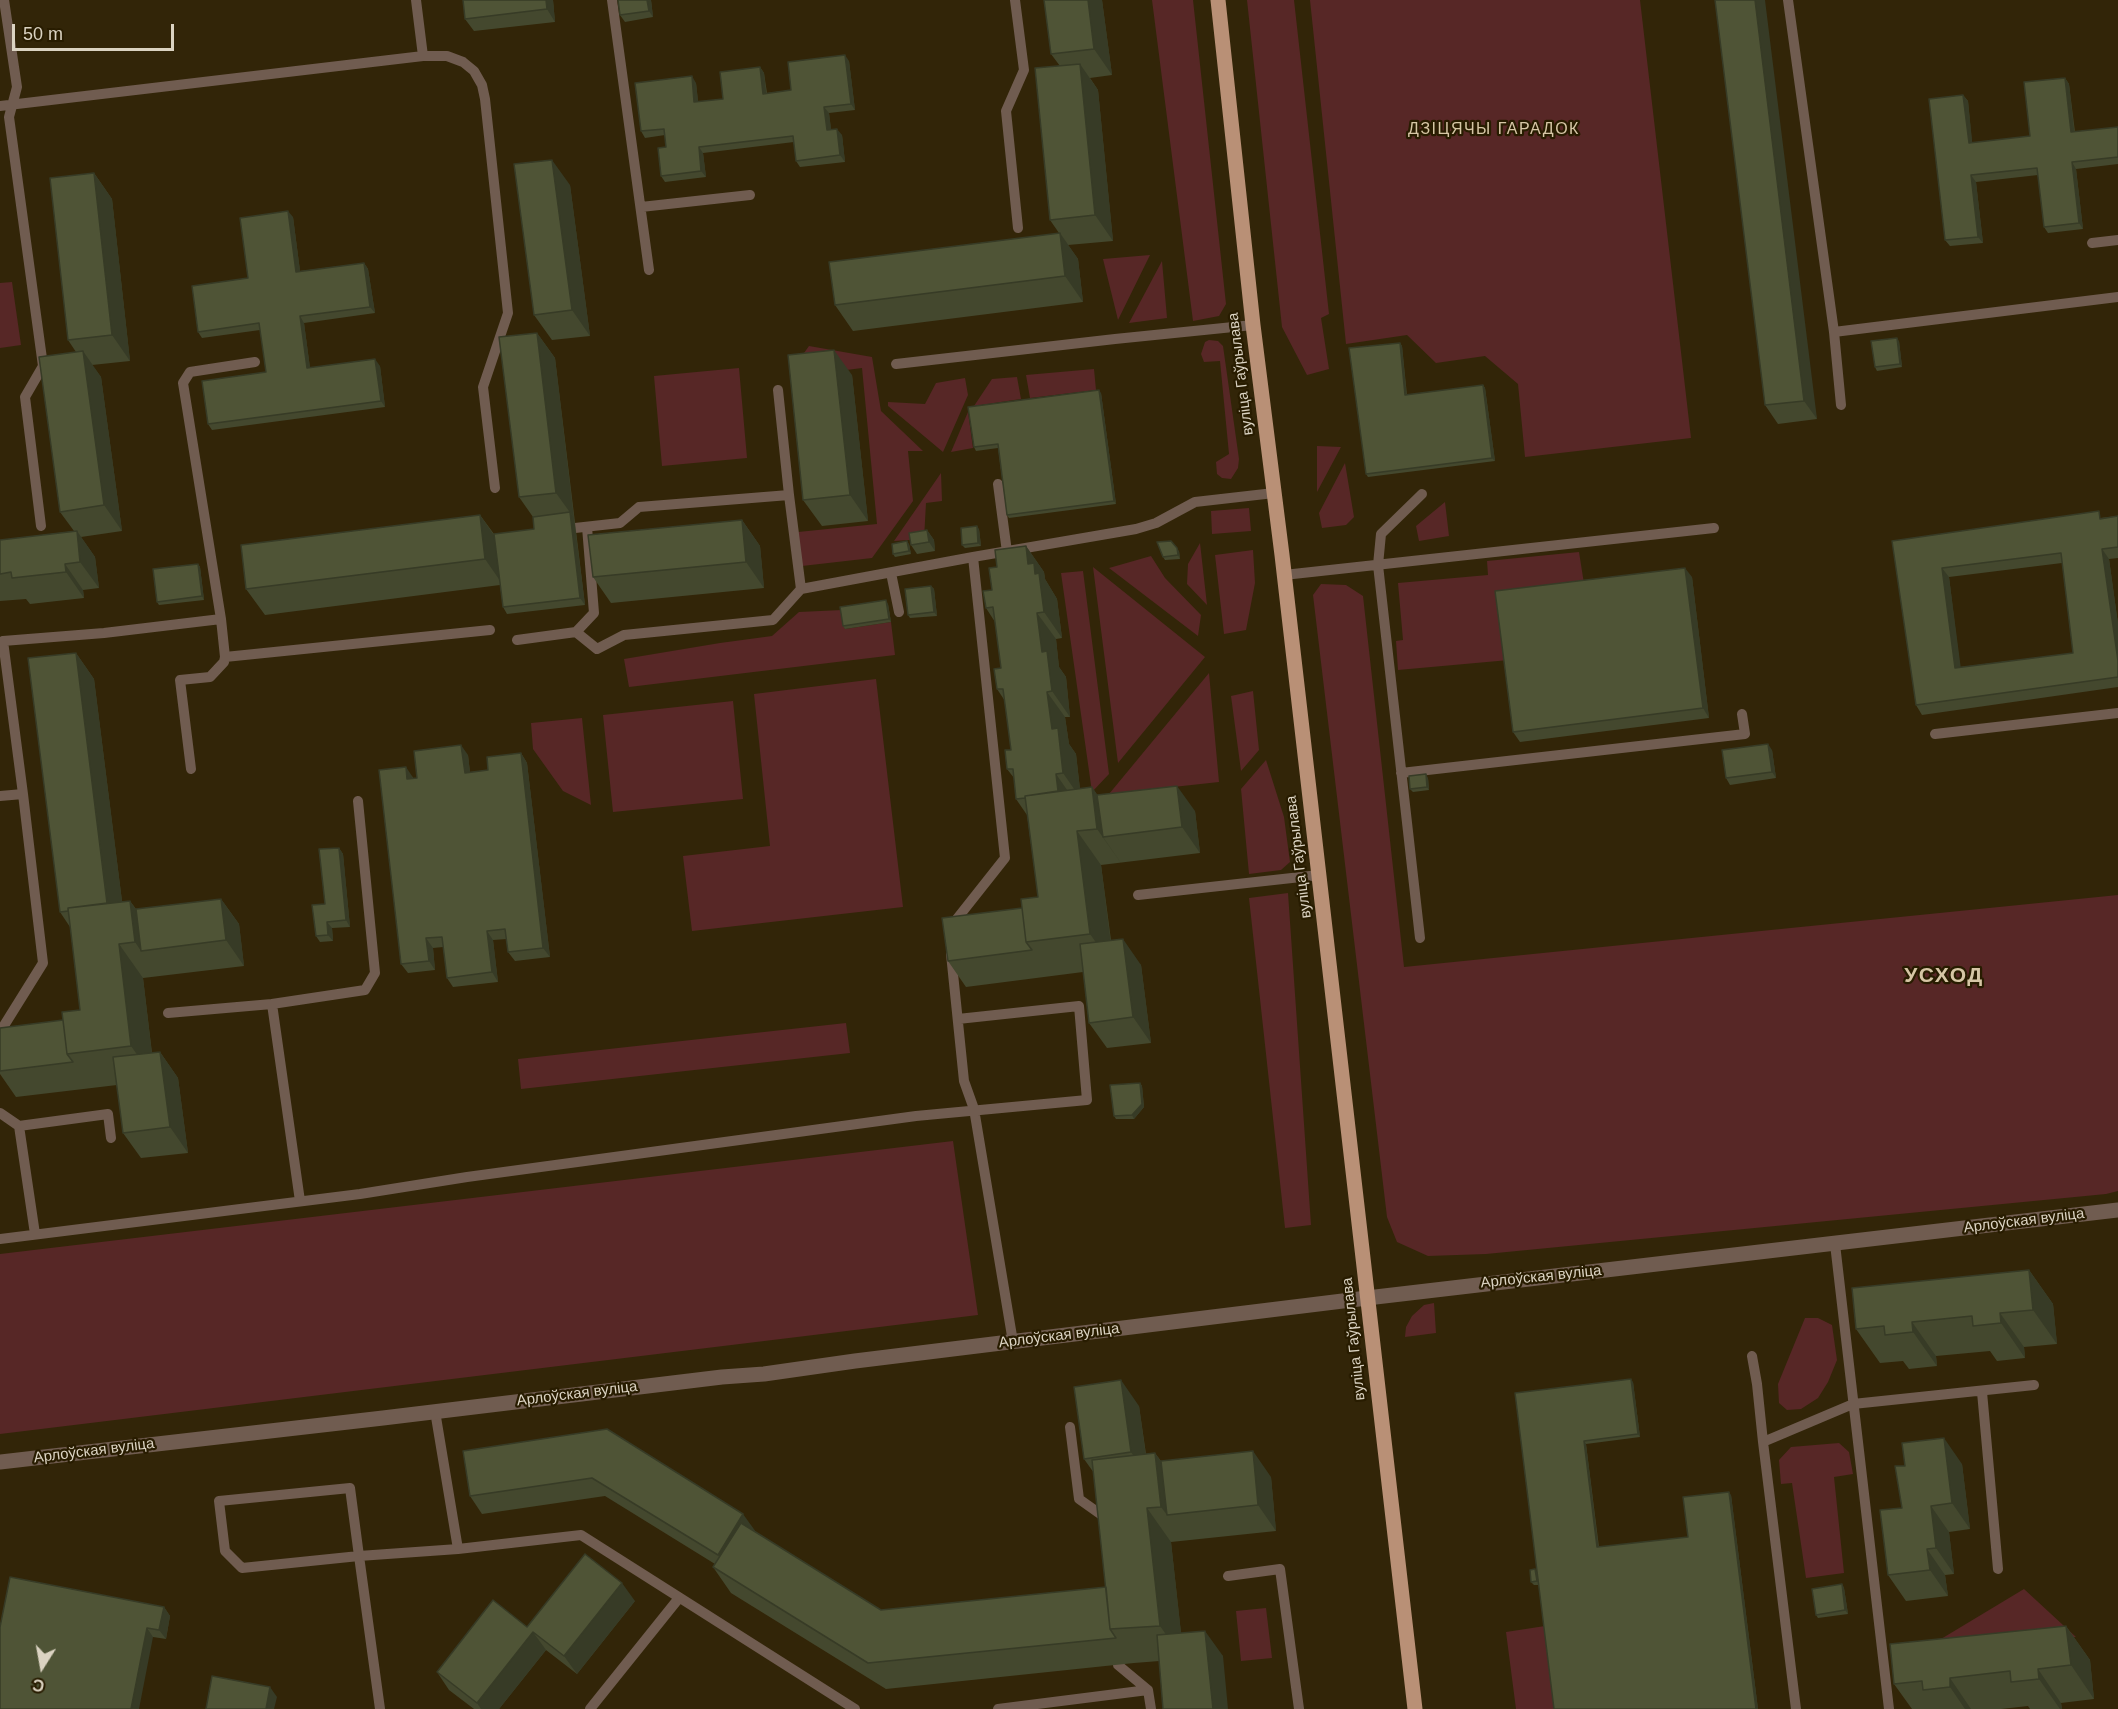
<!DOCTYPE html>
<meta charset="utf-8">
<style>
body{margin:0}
#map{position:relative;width:2118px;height:1709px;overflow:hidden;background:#322508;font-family:Arial,sans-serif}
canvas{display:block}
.north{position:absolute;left:12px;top:1637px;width:60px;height:60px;-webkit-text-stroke:4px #281c00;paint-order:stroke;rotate:191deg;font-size:16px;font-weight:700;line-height:24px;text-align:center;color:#dbd3c2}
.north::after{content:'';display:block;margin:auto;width:21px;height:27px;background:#dbd3c2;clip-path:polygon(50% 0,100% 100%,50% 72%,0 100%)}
.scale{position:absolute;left:12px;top:24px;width:162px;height:27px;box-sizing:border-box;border:3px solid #dbd3c2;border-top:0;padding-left:8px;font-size:18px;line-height:21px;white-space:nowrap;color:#dbd3c2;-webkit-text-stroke:4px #281c00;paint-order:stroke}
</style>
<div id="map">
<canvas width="2118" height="1709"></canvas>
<div class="north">С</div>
<div class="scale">50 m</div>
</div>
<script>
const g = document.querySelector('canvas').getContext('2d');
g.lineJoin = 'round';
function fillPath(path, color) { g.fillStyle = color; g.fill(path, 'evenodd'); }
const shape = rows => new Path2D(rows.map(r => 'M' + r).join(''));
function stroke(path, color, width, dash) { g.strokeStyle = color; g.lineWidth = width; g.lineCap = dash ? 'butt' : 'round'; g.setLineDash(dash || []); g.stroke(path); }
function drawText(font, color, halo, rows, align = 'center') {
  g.font = font + ' Arial,sans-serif'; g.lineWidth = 4.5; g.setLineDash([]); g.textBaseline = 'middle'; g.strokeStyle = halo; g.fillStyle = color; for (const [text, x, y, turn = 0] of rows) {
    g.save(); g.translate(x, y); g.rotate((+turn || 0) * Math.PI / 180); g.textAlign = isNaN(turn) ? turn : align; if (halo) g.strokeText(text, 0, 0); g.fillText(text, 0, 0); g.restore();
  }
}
fillPath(shape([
 [1152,0,1193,0,1226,304,1219,316,1193,321],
 [1247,0,1294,0,1329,314,1321,318,1329,369,1307,375,1282,327],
 [1310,0,1640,0,1691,438,1525,457,1518,384,1485,356,1436,363,1407,335,1346,344],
 [1150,255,1118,320,1103,259],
 [1162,261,1167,318,1129,323],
 [12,282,21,345,0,348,0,283],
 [1209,340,1218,341,1223,346,1239,459,1238,468,1231,479,1222,478,1217,474,1216,462,1229,454,1220,361,1204,362,1201,354,1205,342],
 [809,346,872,357,881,411,923,451,908,451,913,501,872,558,802,566,798,532,877,524,862,368,800,376,799,360],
 [739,368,747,458,662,466,654,376],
 [1094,369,1096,390,1030,398,1026,375],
 [1017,377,1021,399,974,406,992,379],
 [965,378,968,395,943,452,888,406,888,402,925,404,936,383],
 [968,412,973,448,951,452],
 [1317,446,1341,447,1317,492],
 [1345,463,1354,517,1346,525,1322,528,1319,513],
 [941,473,942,501,926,503,924,539,894,541],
 [1445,502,1449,536,1419,541,1416,526],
 [1249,508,1251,531,1212,534,1211,511],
 [1200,543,1207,605,1187,584,1188,564],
 [1253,550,1255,583,1246,630,1224,634,1215,555],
 [1579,552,1585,590,1509,660,1398,670,1396,641,1403,640,1398,583,1488,575,1487,561],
 [1151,556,1165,578,1201,615,1198,636,1109,568],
 [1093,567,1205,657,1118,763],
 [1083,571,1109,774,1092,792,1061,573],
 [1321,584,1346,585,1363,596,1404,967,2118,895,2118,1191,2106,1194,1486,1254,1428,1256,1397,1242,1387,1217,1313,595],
 [842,610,845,629,891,622,895,655,629,687,624,659,720,643,772,636,799,612],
 [1209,673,1219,782,1109,794],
 [876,679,903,907,692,931,683,856,770,846,754,694],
 [1253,691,1259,750,1241,771,1231,696],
 [733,701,743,799,613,812,603,715],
 [582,718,591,805,563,791,533,749,531,723],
 [1266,760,1284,817,1290,862,1281,870,1249,874,1241,789],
 [1288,893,1311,1225,1285,1228,1249,898],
 [846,1023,850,1053,521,1089,518,1059],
 [953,1141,978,1315,0,1434,0,1254],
 [1434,1303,1436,1333,1405,1337,1406,1327,1412,1316,1424,1305],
 [1805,1318,1818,1318,1832,1325,1837,1360,1828,1382,1818,1398,1801,1409,1787,1410,1779,1403,1778,1384],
 [1839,1443,1849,1452,1853,1474,1834,1477,1844,1573,1806,1578,1792,1483,1781,1484,1779,1460,1791,1447],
 [2024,1589,2076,1637,1931,1645],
 [1266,1608,1272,1658,1241,1661,1236,1611],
 [1545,1626,1556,1709,1516,1709,1506,1632]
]), '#572726');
stroke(shape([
 [4,0,17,87,9,117,43,366,25,397,41,526],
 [612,0,649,270],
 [1015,0,1024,70,1006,111,1018,228],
 [1788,0,1834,332,1841,405],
 [423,56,447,56,463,62,474,71,482,85,485,99,508,313,483,387,495,488],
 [0,106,423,56,416,0],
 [641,207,750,195],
 [2092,243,2118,240],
 [1834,332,2118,297],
 [896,364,1115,339,1253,325],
 [778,390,789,495],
 [998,484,1007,552],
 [575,528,620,523,639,507,789,495,801,589,973,557],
 [891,573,899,612],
 [1284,575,1714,528],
 [221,619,183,383,190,372,255,362],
 [576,632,594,613,587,527],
 [517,640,576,632,597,649,624,635,773,620,801,589],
 [1935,734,2118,713],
 [191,769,180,680,210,677,224,662,225,657],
 [1401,773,1745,734,1742,714],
 [0,796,23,794],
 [1138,895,1319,875],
 [952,925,1005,858,973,557,1136,529,1156,523,1195,502,1274,493],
 [1420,938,1378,565,1381,534,1422,494],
 [951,954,964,1081,974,1109,1013,1342],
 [272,1004,365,990,375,973,358,801],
 [168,1013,272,1004,300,1201],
 [0,1032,43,963,23,794,3,641,104,633,221,619,225,657,490,630],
 [0,1113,19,1126,35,1234],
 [19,1126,108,1114,111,1138],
 [0,1239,360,1194,467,1177,916,1116,1087,1100,1079,1006,958,1019],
 [1835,1244,1889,1709],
 [1752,1356,1757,1384,1763,1442],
 [1982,1392,1998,1569],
 [435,1411,458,1549,581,1535,855,1709],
 [1070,1427,1079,1499,1103,1516,1104,1524],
 [1228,1576,1280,1569,1299,1709],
 [1118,1665,1148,1690,1151,1709],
 [380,1709,359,1556,350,1488,219,1501,225,1551,242,1568,359,1556,458,1549],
 [590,1709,679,1598],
 [998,1709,1148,1690],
 [1796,1709,1763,1442,1853,1404,2034,1385]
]), '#705c50', 10);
stroke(shape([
 [0,1462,383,1418,722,1377,764,1374,855,1361,1367,1298,2118,1210]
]), '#705c50', 15);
stroke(shape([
 [1218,0,1253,325,1282,555,1415,1709]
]), '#b99076', 15);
fillPath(shape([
 [553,0,555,22,474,31,465,19],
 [651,0,653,17,625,22,620,15],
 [1044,0,1102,0,1112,75,1090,78,1098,90,1113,241,1068,245,1078,259,1083,302,853,331,835,305,1059,233,1050,220,1060,66,1051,54],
 [1715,0,1817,419,1778,424,1765,405],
 [849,61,855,110,829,113,831,130,842,135,845,162,800,167,796,161,794,142,703,153,706,177,665,182,661,176,666,147,665,135,645,138,641,131,696,83,698,102,723,99,760,67,764,73,767,93,791,90],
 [2065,78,2069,84,2075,132,2118,127,2118,164,2076,169,2083,229,2048,233,2044,227,2038,175,1976,182,1983,243,1950,246,1945,240,1963,95,1968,101,1972,143,2030,136],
 [94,173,112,199,130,361,92,365,101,377,122,531,81,537,95,557,99,588,83,590,84,598,30,604,26,599,0,601,0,540,74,531,60,512,76,352,68,340],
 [570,185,590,336,552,340,534,315],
 [293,217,300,271,364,263,368,269,375,313,304,323,310,368,380,366,385,407,212,430,208,424,266,372,260,330,202,338,198,332,248,278],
 [537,333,555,358,585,605,507,614,503,607,500,585,265,615,246,589,480,515,494,534,534,529,533,517,519,497],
 [1899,341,1902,367,1877,371,1875,367],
 [1400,343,1402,346,1407,395,1483,385,1485,388,1495,461,1368,477,1366,474],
 [852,375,868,521,822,526,803,500],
 [1101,393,1116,504,1009,518,1007,515,998,448,976,451,974,447],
 [2118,516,2118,558,2109,559,2118,624,2118,687,1922,715,1916,705,1892,541],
 [2062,563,2073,653,1960,667,1949,577],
 [742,520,760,546,764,588,611,603,593,577],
 [979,529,981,546,965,548,962,545],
 [927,530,934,540,935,551,917,554,911,545],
 [909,544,911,554,895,557,893,554],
 [1026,546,1044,572,1045,579,1057,599,1062,638,1056,639,1059,667,1066,677,1070,717,1065,717,1069,744,1076,754,1080,789,1092,787,1097,795,1195,811,1200,853,1101,865,1111,940,1141,965,1151,1043,1107,1048,1089,1023,1083,972,966,987,948,961,1038,897,1027,815,1016,799,1014,778,1007,769,1011,750,1005,701,997,689,1001,668,995,622,986,608,992,590,997,567],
 [1179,551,1180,559,1165,560,1163,557],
 [198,564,200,567,204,600,159,605,157,602],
 [1692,577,1709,718,1520,742,1513,732],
 [931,586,934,589,937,616,910,618,908,615],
 [888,604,891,622,845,629,843,626],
 [76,653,94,679,122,901,130,901,136,909,221,899,239,924,244,966,143,978,152,1053,160,1052,178,1078,188,1153,141,1158,123,1133,117,1085,16,1097,0,1074,0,1028,63,1020,80,1010,70,927,60,912],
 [1772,750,1776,778,1730,785,1726,778],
 [521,753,527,763,550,957,515,961,508,952,507,939,493,940,498,982,453,987,447,978,443,947,433,948,435,970,408,973,401,964,412,776,413,778,417,778,468,755,470,772,488,770],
 [1428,778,1429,790,1413,792,1410,789],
 [339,848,343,854,350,927,332,928,333,941,320,942,316,936],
 [1140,1083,1142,1086,1144,1107,1134,1119,1116,1119,1114,1116],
 [2029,1270,2053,1304,2057,1344,2024,1347,2025,1358,1997,1361,1990,1351,1936,1356,1937,1366,1909,1369,1903,1361,1880,1363,1856,1329],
 [1633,1382,1640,1437,1586,1444,1599,1547,1688,1537,1731,1495,1758,1709,1554,1709,1539,1585,1534,1585,1531,1582,1535,1569,1537,1572,1515,1393],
 [1139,1406,1146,1454,1155,1453,1161,1461,1271,1477,1276,1531,1171,1542,1181,1633,1223,1656,1134,1663,886,1689,731,1593,713,1567,715,1564,605,1496,482,1514,470,1496,607,1429,756,1532,881,1610,1106,1587,1094,1473,1084,1459],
 [1962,1464,1970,1529,1949,1532,1954,1574,1945,1575,1948,1596,1906,1601,1888,1575,1902,1508,1905,1466],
 [1842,1584,1844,1588,1848,1614,1818,1618,1816,1615],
 [635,1601,577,1674,546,1650,499,1709,474,1709,449,1690,437,1672,527,1627],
 [164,1607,170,1616,166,1639,153,1637,0,1709],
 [2066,1626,2090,1660,2094,1699,2061,1703,2062,1709,2030,1709,2028,1706,2001,1709,1912,1709,1894,1684]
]), '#44482e');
fillPath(shape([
 [546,0,553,0,555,22,547,9],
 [647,0,651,0,653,17,649,11],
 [1088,0,1102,0,1112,75,1094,49],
 [1755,0,1765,0,1817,419,1804,401],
 [845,55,849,61,855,110,851,104],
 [1080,64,1098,90,1113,241,1095,215],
 [760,67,764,73,767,100,763,94],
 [692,76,696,83,699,108,694,102],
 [2065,78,2069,84,2075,138,2071,132],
 [1963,95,1968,101,1973,150,1969,143],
 [824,107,829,113,832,136,827,130],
 [837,129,842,135,845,162,840,155],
 [699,147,703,153,706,177,701,171],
 [552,160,570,185,590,336,572,310],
 [2072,162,2076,169,2083,229,2079,223],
 [94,173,112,199,130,361,112,335],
 [1971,175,1976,182,1983,243,1978,237],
 [288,211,293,217,301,278,296,272],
 [1060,233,1078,259,1083,302,1065,276],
 [364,263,368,269,375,313,370,307],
 [300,316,304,323,311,375,307,368],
 [537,333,555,358,574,518,556,493],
 [1897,338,1899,341,1902,367,1900,364],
 [1400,343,1402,346,1407,399,1405,395],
 [834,350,852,375,868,521,850,495],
 [83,351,101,377,122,531,104,505],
 [375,359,380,366,385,407,381,401],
 [1483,385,1485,388,1495,461,1492,458],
 [1099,390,1101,393,1116,504,1114,501],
 [570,512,574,518,585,605,580,598],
 [480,515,498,541,503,585,485,559],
 [742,520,760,546,764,588,746,562],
 [977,526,979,529,981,546,978,543],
 [927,530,934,540,935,551,929,542],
 [77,531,95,557,99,588,80,562],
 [907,541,909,544,911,554,909,551],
 [1026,546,1044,572,1045,579,1057,599,1062,638,1044,612,1028,564],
 [1177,548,1179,551,1180,559,1178,555],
 [2102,549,2109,559,2118,624,2118,661],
 [65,564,83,590,84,598,66,572],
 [198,564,200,567,204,600,202,596],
 [1685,568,1692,577,1709,718,1703,708],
 [1942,568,1949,577,1962,677,1955,668],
 [931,586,934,589,937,616,934,612],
 [886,600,888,604,891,622,889,619],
 [1037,613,1056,639,1059,667,1066,677,1070,717,1052,691,1042,652],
 [76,653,94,679,126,933,108,907],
 [1047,692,1065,717,1069,744,1076,754,1081,799,1063,773,1052,729],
 [1768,744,1772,750,1776,778,1772,772],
 [461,745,468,755,471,782,465,773],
 [521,753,527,763,550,957,543,948],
 [406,767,412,776,414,788,407,779],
 [1056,774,1074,800,1058,794],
 [1426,774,1428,778,1429,790,1427,787],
 [1177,786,1195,811,1200,853,1182,827],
 [1092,787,1116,821,1103,837,1121,863,1097,829],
 [1077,831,1101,865,1114,968,1090,934],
 [339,848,343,854,350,927,346,920],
 [221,899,239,924,244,966,226,940],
 [130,901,154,935,141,951,135,942],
 [327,922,332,928,333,941,328,935],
 [487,931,493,940,498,982,492,972],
 [426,938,433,948,435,970,429,961],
 [1123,939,1141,965,1151,1043,1133,1017],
 [119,944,143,978,155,1080,131,1046],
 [160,1052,178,1078,188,1153,170,1127],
 [1140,1083,1142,1086,1144,1107,1134,1119,1132,1115],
 [2029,1270,2053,1304,2057,1344,2033,1310],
 [2000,1313,2024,1347,2025,1358,2001,1323],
 [1912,1322,1936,1356,1937,1366,1913,1332],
 [1631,1379,1633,1382,1640,1437,1638,1434],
 [1121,1380,1139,1406,1149,1478,1131,1452],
 [1944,1438,1962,1464,1970,1529,1952,1503],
 [1584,1441,1586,1444,1599,1551,1597,1547],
 [1253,1451,1271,1477,1276,1531,1258,1505],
 [1155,1453,1179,1487,1167,1515,1161,1507],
 [1729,1492,1731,1495,1758,1709,1756,1709],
 [1931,1506,1949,1532,1954,1574,1936,1548],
 [1147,1508,1171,1542,1184,1660,1160,1626],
 [743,1514,756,1532,730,1574,718,1555],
 [1927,1549,1945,1575,1948,1596,1930,1570],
 [622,1583,635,1601,577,1674,564,1656],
 [1842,1584,1844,1588,1848,1614,1845,1610],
 [164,1607,170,1616,166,1639,159,1630],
 [2066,1626,2090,1660,2094,1699,2071,1665],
 [147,1628,153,1637,139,1709,131,1709],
 [1205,1631,1223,1656,1228,1709,1213,1709],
 [533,1632,546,1650,499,1709,481,1709,477,1703],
 [2038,1669,2061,1703,2062,1709,2060,1709,2039,1679],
 [1950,1678,1971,1709,1965,1709,1950,1687],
 [270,1687,277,1697,274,1709,266,1709]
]), '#373b26');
const building = shape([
 [463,0,546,0,547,9,465,19,463,0],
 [618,0,647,0,649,11,620,15,618,0],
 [1044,0,1088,0,1094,49,1051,54,1044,0],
 [1715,0,1755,0,1804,401,1765,405,1715,0],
 [845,55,851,104,824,107,827,130,837,129,840,155,796,161,793,136,699,147,701,171,661,176,658,148,666,147,664,129,641,131,635,83,692,76,694,102,723,99,720,72,760,67,763,94,791,90,788,62,845,55],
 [1080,64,1095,215,1050,220,1035,68,1080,64],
 [2065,78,2071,132,2118,127,2118,157,2072,162,2079,223,2044,227,2037,168,1971,175,1978,237,1945,240,1929,99,1963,95,1969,143,2030,136,2024,82,2065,78],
 [552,160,572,310,534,315,514,164,552,160],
 [94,173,112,335,68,340,50,178,94,173],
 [288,211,296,272,364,263,370,307,300,316,307,368,375,359,381,401,208,424,202,381,266,372,259,323,198,332,192,286,248,278,240,218,288,211],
 [1060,233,1065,276,835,305,829,262,1060,233],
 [537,333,556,493,519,497,499,337,537,333],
 [1897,338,1900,364,1875,367,1871,341,1897,338],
 [1400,343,1405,395,1483,385,1492,458,1366,474,1349,348,1400,343],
 [834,350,850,495,803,500,788,355,834,350],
 [83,351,104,505,60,512,39,357,83,351],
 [1099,390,1114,501,1007,515,998,444,974,447,968,407,1099,390],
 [2099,511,2100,519,2118,516,2118,547,2102,549,2118,661,2118,677,1916,705,1892,541,2099,511],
 [2061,553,2073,653,1955,668,1942,568,2061,553],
 [570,512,580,598,503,607,494,534,534,529,533,517,570,512],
 [480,515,485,559,246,589,241,545,480,515],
 [742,520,746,562,593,577,588,535,742,520],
 [977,526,978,543,962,545,961,528,977,526],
 [927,530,929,542,911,545,909,533,927,530],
 [77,531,80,562,65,564,66,572,12,578,11,572,0,574,0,540,77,531],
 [907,541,909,551,893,554,892,544,907,541],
 [1171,541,1177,548,1178,555,1163,557,1157,542,1171,541],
 [1026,546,1028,564,1034,563,1035,574,1039,573,1044,612,1037,613,1042,652,1047,651,1052,691,1047,692,1052,729,1058,728,1063,773,1056,774,1058,791,1025,796,1025,798,1016,799,1013,769,1007,769,1006,760,1005,750,1011,750,1003,689,997,689,994,669,1001,668,993,607,986,608,983,591,992,590,989,568,997,567,995,550,1026,546],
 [198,564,202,596,157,602,153,569,198,564],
 [1685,568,1703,708,1513,732,1495,591,1685,568],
 [931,586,934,612,908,615,905,589,931,586],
 [886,600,889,619,843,626,840,607,886,600],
 [76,653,107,903,68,908,68,911,60,912,28,658,76,653],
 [1768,744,1772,772,1726,778,1722,750,1768,744],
 [461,745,465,773,488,770,487,757,521,753,543,948,508,952,505,929,487,931,492,972,447,978,442,937,426,938,429,961,401,964,379,770,406,767,407,779,417,778,414,751,461,745],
 [1426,774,1427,787,1410,789,1409,776,1426,774],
 [1177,786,1182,827,1103,837,1097,795,1177,786],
 [1092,787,1097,829,1077,831,1090,934,1026,942,1021,899,1038,897,1025,796,1092,787],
 [339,848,346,920,327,922,328,935,316,936,312,905,325,904,319,849,339,848],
 [221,899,226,940,141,951,136,909,221,899],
 [130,901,135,942,119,944,131,1046,67,1054,62,1012,80,1010,68,908,130,901],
 [1022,908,1026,942,1032,950,948,961,942,918,1022,908],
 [1123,939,1133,1017,1089,1023,1080,944,1123,939],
 [63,1020,67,1054,73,1062,0,1071,0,1028,63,1020],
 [160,1052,170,1127,123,1133,113,1057,160,1052],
 [1140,1083,1142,1104,1132,1115,1114,1116,1110,1085,1140,1083],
 [2029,1270,2033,1310,2000,1313,2001,1323,1973,1326,1972,1316,1912,1322,1913,1332,1885,1335,1884,1326,1856,1329,1852,1288,2029,1270],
 [1631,1379,1638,1434,1584,1441,1597,1547,1688,1537,1683,1497,1729,1492,1756,1709,1554,1709,1515,1393,1631,1379],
 [1121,1380,1131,1452,1084,1459,1074,1387,1121,1380],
 [607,1429,743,1514,718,1555,592,1478,470,1496,463,1451,607,1429],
 [1944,1438,1952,1503,1931,1506,1936,1548,1927,1549,1930,1570,1888,1575,1880,1510,1902,1508,1895,1466,1905,1466,1902,1443,1944,1438],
 [1253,1451,1258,1505,1167,1515,1161,1461,1253,1451],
 [1155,1453,1161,1507,1147,1508,1160,1626,1110,1629,1092,1460,1155,1453],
 [741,1523,881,1610,1106,1587,1110,1629,1116,1638,868,1663,713,1567,741,1523],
 [585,1554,622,1583,564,1656,533,1632,477,1703,437,1672,493,1600,527,1627,585,1554],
 [1535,1569,1537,1581,1531,1582,1530,1570,1535,1569],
 [10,1577,164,1607,159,1630,147,1628,131,1709,0,1709,0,1627,10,1577],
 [1842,1584,1845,1610,1816,1615,1812,1589,1842,1584],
 [2066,1626,2071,1665,2038,1669,2039,1679,2011,1682,2010,1671,1950,1678,1950,1687,1923,1690,1922,1681,1894,1684,1890,1644,2066,1626],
 [1205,1631,1213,1709,1163,1709,1157,1635,1205,1631],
 [212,1676,270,1687,266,1709,206,1709,212,1676]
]);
fillPath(building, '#4f5436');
stroke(building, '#373b26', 1.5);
drawText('15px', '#dbd3c2', '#281c00', [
 ["вуліца Гаўрылава",1241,374,-97],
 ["вуліца Гаўрылава",1299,857,-97],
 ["Арлоўская вуліца",2024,1221,-7],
 ["Арлоўская вуліца",1541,1277,-6],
 ["Арлоўская вуліца",1059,1336,-7],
 ["вуліца Гаўрылава",1354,1339,-96],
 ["Арлоўская вуліца",577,1394,-7],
 ["Арлоўская вуліца",94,1451,-7]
]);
g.letterSpacing = '1.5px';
drawText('16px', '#d6c6a5', '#281c00', [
 ["ДЗІЦЯЧЫ ГАРАДОК",1494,130]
]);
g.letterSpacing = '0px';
g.letterSpacing = '1.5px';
drawText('bold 21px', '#d6c6a5', '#281c00', [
 ["УСХОД",1944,976]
]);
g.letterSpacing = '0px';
</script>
